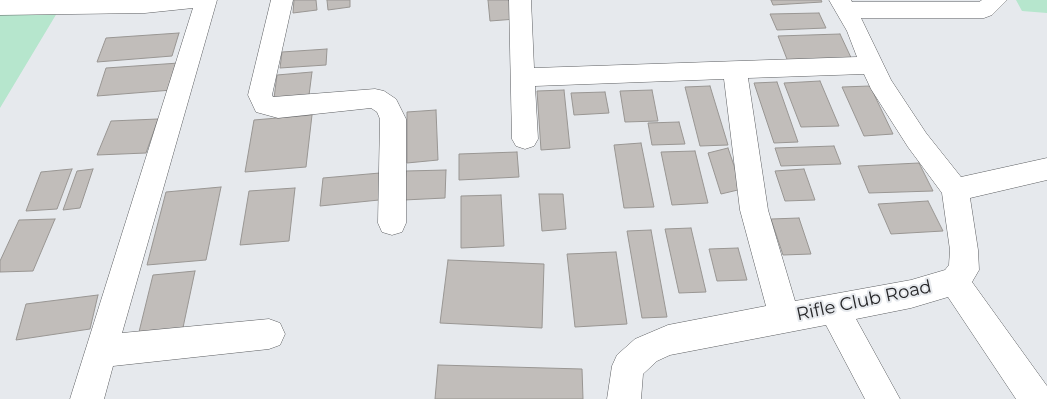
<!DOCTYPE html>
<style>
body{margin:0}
canvas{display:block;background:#e6e9ed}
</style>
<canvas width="1047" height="399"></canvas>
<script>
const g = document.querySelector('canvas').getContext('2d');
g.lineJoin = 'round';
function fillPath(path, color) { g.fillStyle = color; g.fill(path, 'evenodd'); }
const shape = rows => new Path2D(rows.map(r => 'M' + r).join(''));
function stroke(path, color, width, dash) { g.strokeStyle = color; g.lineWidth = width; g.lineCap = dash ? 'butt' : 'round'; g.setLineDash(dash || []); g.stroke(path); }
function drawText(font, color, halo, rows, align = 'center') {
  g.font = font + ' Montserrat,sans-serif'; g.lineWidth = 4; g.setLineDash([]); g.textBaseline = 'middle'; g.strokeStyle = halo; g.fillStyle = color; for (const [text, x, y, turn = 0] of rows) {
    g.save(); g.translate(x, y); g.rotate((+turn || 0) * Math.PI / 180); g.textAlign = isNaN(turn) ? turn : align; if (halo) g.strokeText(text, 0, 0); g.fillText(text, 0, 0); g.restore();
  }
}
fillPath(shape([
 [1016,0,1047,0,1047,13,1022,11],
 [0,12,57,13,0,108]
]), '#b6e6cd');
const building = shape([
 [294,0,316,0,317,10,293,13,294,0],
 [327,0,350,0,350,7,328,10,327,0],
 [488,0,512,0,516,19,490,21,488,0],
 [771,0,821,0,822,2,773,5,771,0],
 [819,13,826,28,777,30,770,14,819,13],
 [179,33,172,56,97,62,106,38,179,33],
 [840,34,854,64,790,67,778,36,840,34],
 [327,49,326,65,280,68,282,52,327,49],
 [179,63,172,90,97,96,106,68,179,63],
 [312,72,308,103,273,106,277,75,312,72],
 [820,81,839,126,801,127,784,83,820,81],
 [777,82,798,142,774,143,754,83,777,82],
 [710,86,728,145,700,146,685,87,710,86],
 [870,86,893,134,864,136,842,87,870,86],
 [564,90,570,148,541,150,537,91,564,90],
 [652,90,658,121,625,122,620,91,652,90],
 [605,92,609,113,574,115,571,93,605,92],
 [436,110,438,160,407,163,407,112,436,110],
 [312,115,306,167,245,172,254,120,312,115],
 [158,119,146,153,97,155,111,121,158,119],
 [679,122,685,144,652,145,648,123,679,122],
 [641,143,654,207,624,208,614,145,641,143],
 [834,146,841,164,781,166,775,148,834,146],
 [728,148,742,189,721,194,708,153,728,148],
 [695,151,708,203,672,205,661,152,695,151],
 [517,152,519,177,459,180,459,154,517,152],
 [919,163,933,191,869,193,858,166,919,163],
 [72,169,57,209,26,211,41,172,72,169],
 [93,169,80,208,63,210,77,171,93,169],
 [804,169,815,200,785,201,775,171,804,169],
 [446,170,445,198,404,200,406,171,446,170],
 [380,173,379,200,320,206,323,178,380,173],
 [221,187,206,260,147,265,166,192,221,187],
 [295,188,289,241,240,245,249,191,295,188],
 [539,194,563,194,566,229,542,231,539,194],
 [501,195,504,246,461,248,461,196,501,195],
 [928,201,943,231,891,234,878,204,928,201],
 [799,218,811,254,783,255,771,219,799,218],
 [55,219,33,271,0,272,0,261,19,220,55,219],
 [691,228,706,292,679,293,665,229,691,228],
 [651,230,667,317,642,318,627,231,651,230],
 [738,248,747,280,717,281,709,249,738,248],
 [616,252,627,324,575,327,567,254,616,252],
 [448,260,544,264,542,328,440,323,448,260],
 [195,271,181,337,137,340,153,275,195,271],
 [98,295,90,329,16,340,26,304,98,295],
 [438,365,582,369,583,399,435,399,438,365]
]);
fillPath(building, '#c1bdba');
stroke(building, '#999693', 1);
const minor = shape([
 [0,0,217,0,122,333,269,319,280,323,285,334,280,345,269,349,113,366,104,399,70,399,193,8,145,13,0,15,0,0],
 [271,0,293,0,272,95,273,97,375,89,384,91,396,99,406,119,406,223,402,232,392,235,382,232,378,223,380,119,377,112,371,108,278,118,256,112,248,95,271,0],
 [509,0,531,0,534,68,857,57,847,31,829,0,851,0,852,2,979,2,982,0,1007,0,992,15,984,18,861,18,891,80,926,133,961,177,1047,158,1047,180,970,198,978,250,979,270,972,282,1047,386,1047,399,1016,399,948,297,911,308,856,319,900,399,865,399,826,325,670,355,657,361,643,374,641,399,607,399,612,366,617,355,635,339,668,325,766,306,740,210,724,79,535,86,538,139,534,146,525,149,516,146,512,139,509,0],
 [864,74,871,89,908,147,942,193,950,250,949,265,945,270,911,280,795,301,768,210,748,78,864,74]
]);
stroke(minor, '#5d5f62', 1);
fillPath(minor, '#fff');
drawText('18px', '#262628', '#e6e9ed', [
 ["Rifle Club Road",864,301,-12]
]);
</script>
